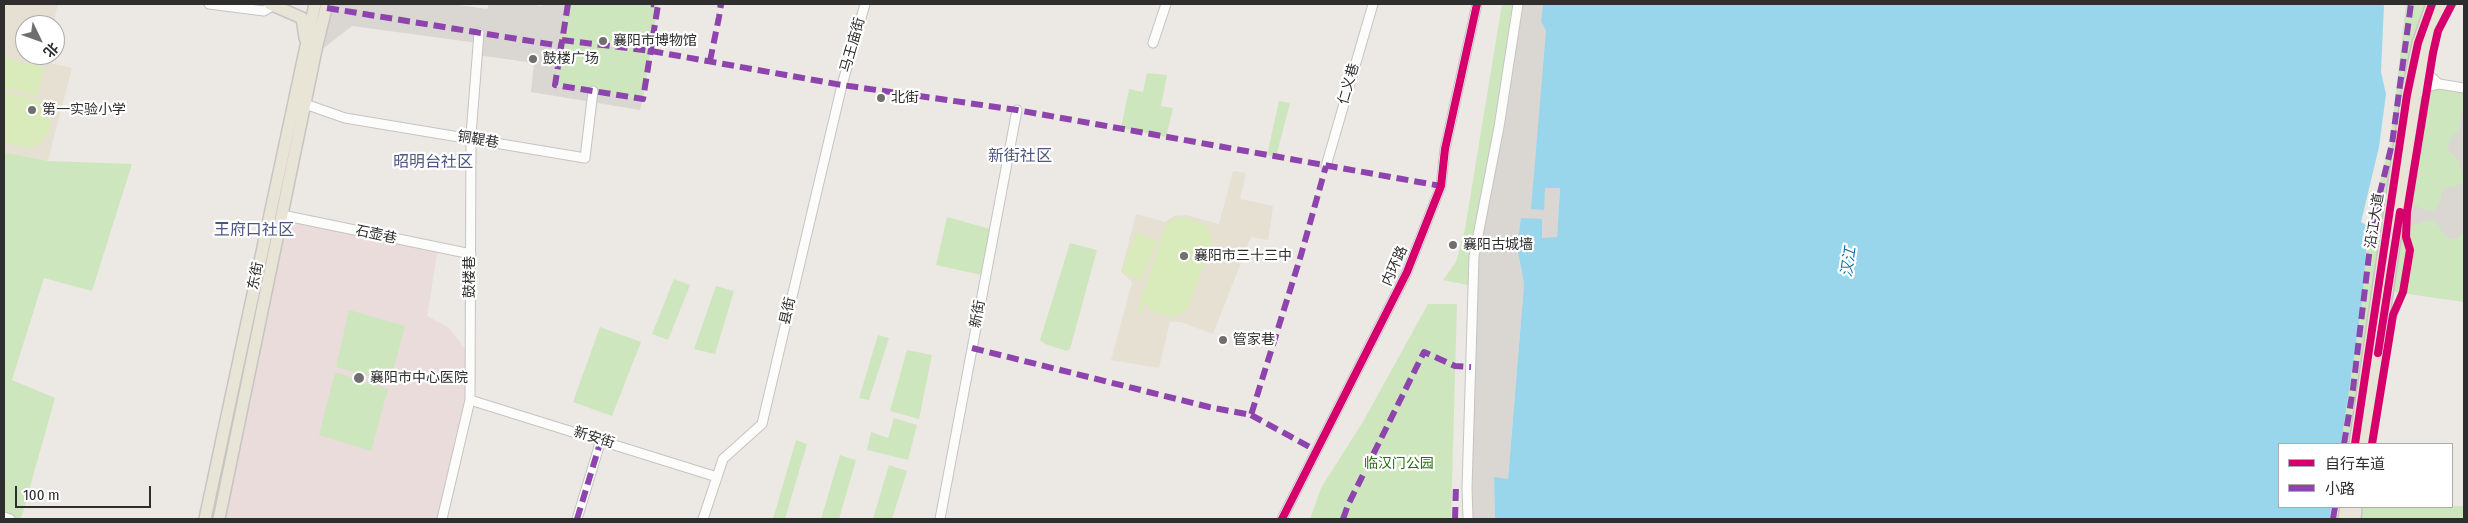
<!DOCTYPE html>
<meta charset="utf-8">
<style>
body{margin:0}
#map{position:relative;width:2468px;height:523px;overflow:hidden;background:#ece8e4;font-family:"Fira Sans Condensed","Noto Sans SC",sans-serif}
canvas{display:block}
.frame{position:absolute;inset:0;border:5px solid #2e2e2e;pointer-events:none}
.legend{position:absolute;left:2278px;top:443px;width:175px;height:65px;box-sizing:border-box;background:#fff;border:1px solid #ababab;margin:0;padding:6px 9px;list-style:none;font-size:15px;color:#2e2e2e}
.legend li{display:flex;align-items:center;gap:10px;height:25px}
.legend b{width:25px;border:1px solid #ababab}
.north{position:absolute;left:15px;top:15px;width:50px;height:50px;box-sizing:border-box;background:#fff;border:1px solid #ababab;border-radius:50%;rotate:132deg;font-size:14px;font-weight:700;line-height:20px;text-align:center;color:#2e2e2e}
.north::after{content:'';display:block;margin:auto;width:18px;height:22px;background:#706f6e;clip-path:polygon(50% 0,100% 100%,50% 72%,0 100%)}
.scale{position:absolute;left:15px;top:486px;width:136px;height:22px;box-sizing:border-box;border:2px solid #2e2e2e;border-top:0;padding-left:6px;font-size:15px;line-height:18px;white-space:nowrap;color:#2e2e2e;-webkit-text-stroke:4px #fff;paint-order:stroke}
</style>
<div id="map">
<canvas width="2468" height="523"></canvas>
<div class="frame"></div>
<ul class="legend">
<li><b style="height:6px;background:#d6006c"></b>自行车道</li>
<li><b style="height:6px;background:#8e44ad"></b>小路</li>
</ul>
<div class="north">北</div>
<div class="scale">100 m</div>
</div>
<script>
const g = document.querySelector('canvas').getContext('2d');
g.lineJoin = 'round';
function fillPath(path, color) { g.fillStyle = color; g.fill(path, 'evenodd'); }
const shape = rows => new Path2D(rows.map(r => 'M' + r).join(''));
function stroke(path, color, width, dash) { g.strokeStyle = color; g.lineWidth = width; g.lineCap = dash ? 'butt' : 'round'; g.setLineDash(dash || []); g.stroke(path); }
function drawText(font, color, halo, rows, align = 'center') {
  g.font = font + ' "Fira Sans Condensed","Noto Sans SC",sans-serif'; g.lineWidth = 4.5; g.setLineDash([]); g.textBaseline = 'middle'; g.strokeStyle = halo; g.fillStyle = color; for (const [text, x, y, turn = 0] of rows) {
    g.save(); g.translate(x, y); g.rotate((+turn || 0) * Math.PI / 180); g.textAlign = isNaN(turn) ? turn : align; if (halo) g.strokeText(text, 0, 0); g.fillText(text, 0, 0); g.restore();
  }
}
fillPath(shape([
 [4,4,58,4,53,25,25,25,25,55,47,55,46,62,72,68,48,161,4,152],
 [1233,171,1246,173,1240,199,1273,206,1268,240,1251,237,1213,334,1181,322,1170,322,1159,368,1111,360,1132,282,1121,272,1136,214,1165,222,1174,216,1187,215,1219,224]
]), '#e6e0d3');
fillPath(shape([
 [282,215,438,248,427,316,448,327,470,355,470,400,442,519,219,519]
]), '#e9dcdb');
fillPath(shape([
 [568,4,658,5,643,99,555,85],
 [1502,4,1528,4,1468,285,1443,280,1456,262,1465,229],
 [2406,4,2432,4,2355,444,2341,444,2362,303,2368,226,2390,143],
 [1147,73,1167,75,1161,106,1173,108,1166,137,1121,128,1129,89,1143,92],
 [2427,87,2464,88,2464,302,2387,291,2416,94],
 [1279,101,1290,103,1276,157,1267,155],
 [4,152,48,161,132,164,92,291,44,278,12,380,55,398,21,519,4,517],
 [947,217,994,230,986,276,936,265],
 [1070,243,1097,250,1070,349,1067,351,1045,344,1040,340],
 [674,279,690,285,668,340,652,334],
 [716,286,734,291,715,354,694,349],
 [1428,304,1457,304,1451,519,1310,519,1321,488,1364,420],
 [349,310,405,326,390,382,336,367],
 [600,327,641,342,612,416,573,402],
 [878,335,889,338,869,400,859,398],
 [907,350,932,355,919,419,890,411],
 [335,372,388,389,371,451,319,435],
 [894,418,917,425,908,460,867,450,871,432,888,438],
 [796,440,807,444,785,519,773,519],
 [840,455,856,460,839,519,821,519],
 [889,465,907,471,892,519,873,519],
 [2464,506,2464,519,2357,519,2359,507]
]), '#cee6be');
fillPath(shape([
 [4,58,44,67,38,96,4,88],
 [4,92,60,105,58,112,47,110,51,125,48,133,38,145,31,148,4,143],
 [1176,218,1187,218,1206,225,1212,238,1210,247,1191,301,1185,311,1174,317,1152,312,1145,303,1141,314,1137,312,1164,230,1168,222],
 [1136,233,1158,241,1141,280,1121,272]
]), '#d9eabb');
fillPath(shape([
 [327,4,451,4,487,9,489,4,529,4,542,6,543,4,568,4,555,85,643,99,640,110,531,92,534,63,477,55,478,43,352,26,316,54,322,24,331,23,323,22],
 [1519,4,1543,4,1541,21,1546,31,1545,188,1560,188,1557,238,1542,238,1517,247,1524,284,1508,479,1494,478,1495,519,1468,519,1474,256],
 [2464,96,2464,160,2462,164,2464,167,2464,232,2456,239,2451,239,2444,235,2436,221,2430,220,2397,230,2402,199,2423,209,2434,212,2440,202,2443,189,2459,185,2464,180,2458,159,2449,152,2448,147,2453,135,2458,133]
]), '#dad6d2');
fillPath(shape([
 [1543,4,2384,4,2381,72,2386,94,2379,147,2361,222,2368,226,2362,303,2341,444,2279,444,2279,507,2331,507,2330,519,1495,519,1494,477,1508,479,1524,284,1517,247,1521,218,1542,219,1542,238,1557,237,1560,188,1545,188,1544,210,1531,209,1546,31,1541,21]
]), '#99d6ec');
const minor = shape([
 [209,4,264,11,274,5],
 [1153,43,1166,4],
 [2424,60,2429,75,2439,84],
 [2416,94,2427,87,2439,84,2464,88],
 [305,104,345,118,585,158,593,91],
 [1326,166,1373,4],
 [282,215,471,254],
 [470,400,717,477],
 [4,517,10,519],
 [442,519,470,400,471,135,479,33],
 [577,519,601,440],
 [703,519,723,459,762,424,842,85,865,4],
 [940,519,1017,110],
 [1282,519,1407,272,1441,186,1445,149,1477,4],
 [1468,519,1467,488,1474,256,1499,127,1518,4]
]);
const major = shape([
 [270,4,302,18,305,38],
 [2355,444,2407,95,2418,43,2432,4],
 [2365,444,2416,94,2431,33,2439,11,2444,4],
 [205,519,315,4],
 [219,519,317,45,327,4],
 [2344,519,2346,507],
 [2355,519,2356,507]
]);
stroke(minor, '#c5c4c5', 11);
stroke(major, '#c6c5c4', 14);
stroke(minor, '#fcfcfb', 9);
stroke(major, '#e8e4d6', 11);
stroke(shape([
 [568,4,555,85,643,99,658,5,651,4],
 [327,8,561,46],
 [562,40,651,51,842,85,1017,110,1441,186],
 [710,61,719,17,721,5,718,4],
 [972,348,1209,407,1251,415,1301,255,1326,166],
 [1251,415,1317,451],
 [2344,444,2353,389,2369,255,2377,205,2392,144,2411,4],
 [577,519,601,440],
 [1343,519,1348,505,1424,352,1455,366,1471,367],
 [1455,519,1456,486],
 [2333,519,2335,507]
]), '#8e44ad', 6, [12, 6]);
stroke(shape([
 [2378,353,2400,212],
 [2355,444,2407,95,2418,43,2432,4],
 [2372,444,2393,315,2403,292,2410,250,2406,237,2407,212,2433,53,2438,31,2452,4],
 [1282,519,1407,272,1441,186,1445,149,1477,4]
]), '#d6006c', 8);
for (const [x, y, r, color] of [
 [603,41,5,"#706f6e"],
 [533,59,5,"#706f6e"],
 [881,98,5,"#706f6e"],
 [32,110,5,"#706f6e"],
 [1453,245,5,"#706f6e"],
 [1184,256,5,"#706f6e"],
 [1223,340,5,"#706f6e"],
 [359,378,6,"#706f6e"]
]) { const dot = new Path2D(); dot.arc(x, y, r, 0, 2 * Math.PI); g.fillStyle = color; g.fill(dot); stroke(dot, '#fff', 2); }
drawText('14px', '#2e2e2e', '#fff', [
 ["襄阳市博物馆",613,41],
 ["鼓楼广场",543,59],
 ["北街",891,98],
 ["第一实验小学",42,110],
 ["襄阳古城墙",1463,245],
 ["襄阳市三十三中",1194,256],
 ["管家巷",1233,340],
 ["襄阳市中心医院",370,378]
], 'left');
drawText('14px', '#2e2e2e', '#fff', [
 ["马王庙街",853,45,-74],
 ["仁义巷",1349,84,-74],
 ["铜鞮巷",478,140,10],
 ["沿江大道",2375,221,-81],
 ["石壶巷",376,235,12],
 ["内环路",1395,266,-66],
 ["东街",256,276,-78],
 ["鼓楼巷",470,277,-90],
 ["县街",788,311,-77],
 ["新街",978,314,-79],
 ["新安街",594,438,17]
]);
drawText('14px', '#2c6e1b', '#fff', [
 ["临汉门公园",1399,464]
]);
drawText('italic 15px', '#0d6fa3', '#fff', [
 ["汉江",1849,262,-82]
]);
drawText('16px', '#4d5680', '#fff', [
 ["新街社区",1020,157],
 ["昭明台社区",433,163],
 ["王府口社区",254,231]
]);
</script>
